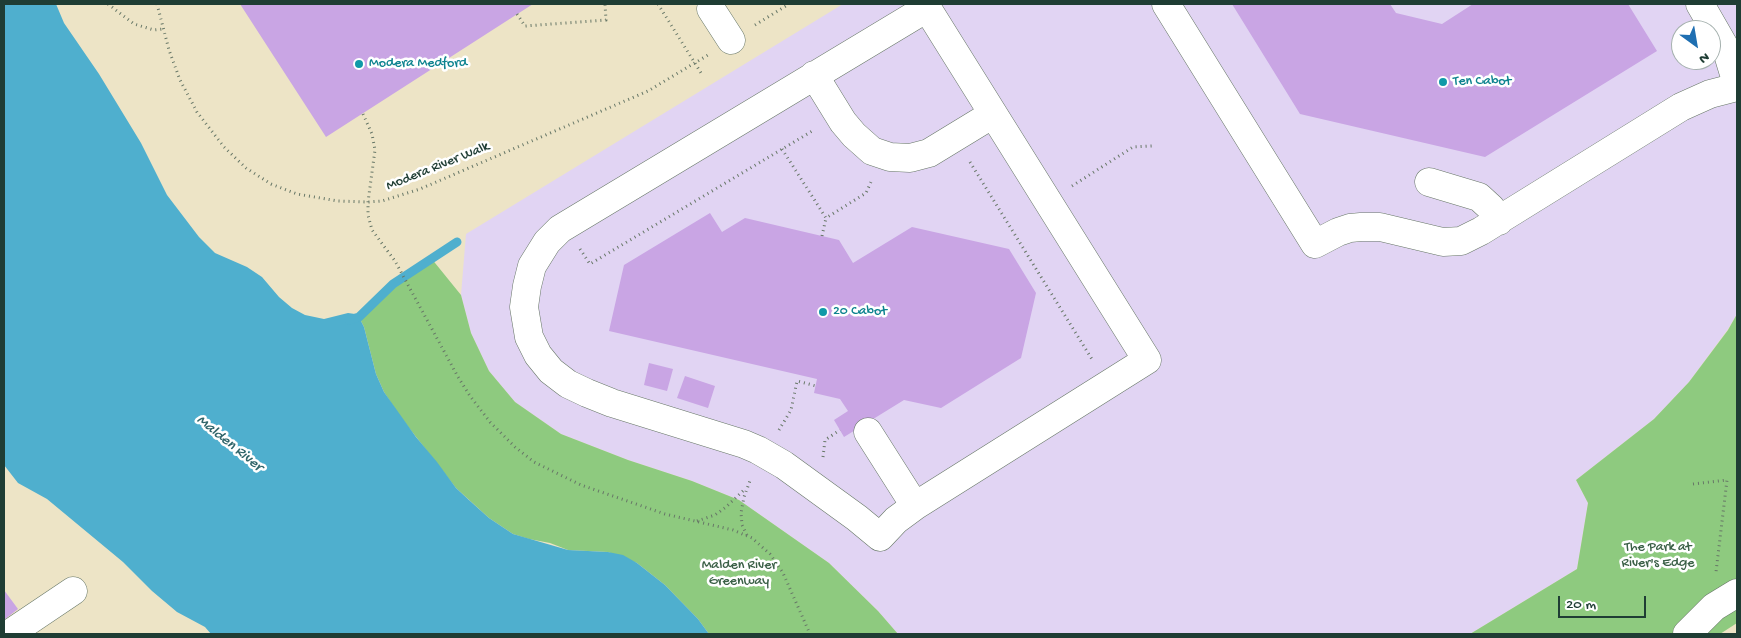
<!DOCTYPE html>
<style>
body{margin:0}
#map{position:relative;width:1741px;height:638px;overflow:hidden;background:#ede4c6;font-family:"Gochi Hand",sans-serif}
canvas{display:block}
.frame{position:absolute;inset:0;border:5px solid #1f3d34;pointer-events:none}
.north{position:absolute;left:1671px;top:20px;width:50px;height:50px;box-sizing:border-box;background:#fff;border:1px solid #a5b1ae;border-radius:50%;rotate:148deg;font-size:14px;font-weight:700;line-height:20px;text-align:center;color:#1f3d34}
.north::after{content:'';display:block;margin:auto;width:18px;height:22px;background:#1f6fb2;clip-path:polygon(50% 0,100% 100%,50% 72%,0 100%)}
.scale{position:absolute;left:1558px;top:596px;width:88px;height:22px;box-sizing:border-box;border:2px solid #1f3d34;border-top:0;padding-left:6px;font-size:15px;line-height:18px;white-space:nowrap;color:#1f3d34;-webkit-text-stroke:4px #fff;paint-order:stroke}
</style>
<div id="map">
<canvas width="1741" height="638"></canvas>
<div class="frame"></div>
<div class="north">N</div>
<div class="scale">20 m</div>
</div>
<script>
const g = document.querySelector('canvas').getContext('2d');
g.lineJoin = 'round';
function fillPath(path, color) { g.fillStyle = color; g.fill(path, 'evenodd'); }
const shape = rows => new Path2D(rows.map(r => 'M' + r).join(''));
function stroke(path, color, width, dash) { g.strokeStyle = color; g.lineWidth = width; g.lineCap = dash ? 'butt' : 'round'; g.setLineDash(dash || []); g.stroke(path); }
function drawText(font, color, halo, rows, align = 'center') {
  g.font = font + ' "Gochi Hand",sans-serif'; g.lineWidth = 5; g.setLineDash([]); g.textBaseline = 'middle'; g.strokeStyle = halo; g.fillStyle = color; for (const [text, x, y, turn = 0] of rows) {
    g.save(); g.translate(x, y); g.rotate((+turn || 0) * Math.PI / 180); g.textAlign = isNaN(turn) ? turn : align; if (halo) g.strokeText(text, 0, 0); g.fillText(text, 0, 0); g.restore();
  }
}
fillPath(shape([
 [843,4,1737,4,1737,314,1728,329,1689,382,1654,419,1576,480,1588,503,1577,569,1470,634,898,634,878,611,829,563,739,500,692,481,628,460,561,434,515,402,489,371,471,333,461,295,466,234],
 [1681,30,1711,30,1711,60,1681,60]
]), '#e1d4f3');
fillPath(shape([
 [431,258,461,295,471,333,489,371,515,402,561,434,628,460,692,481,739,500,829,563,878,611,898,634,709,634,698,619,665,585,637,563,608,552,568,550,550,543,529,539,513,534,489,518,456,488,399,415,384,392,376,374,364,327,359,317,393,284],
 [1737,314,1737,623,1720,634,1470,634,1577,569,1588,503,1576,480,1654,419,1689,382,1728,330]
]), '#8eca7f');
fillPath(shape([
 [4,4,56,4,64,23,99,74,141,143,167,195,199,237,215,253,247,267,262,277,279,297,292,308,305,315,324,319,348,313,355,314,359,317,364,327,376,374,384,392,416,437,437,462,456,488,469,500,489,518,513,534,568,550,608,552,623,555,637,563,665,585,698,619,709,634,211,634,205,627,177,612,152,591,123,562,47,499,18,483,4,465]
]), '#4fafce');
stroke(shape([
 [349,320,359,317,393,284,457,242]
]), '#4fafce', 9);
fillPath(shape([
 [240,4,533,4,326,137],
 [1232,4,1390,4,1396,13,1442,24,1473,4,1628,4,1657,51,1485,157,1300,114],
 [710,213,722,232,745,218,839,240,853,263,912,227,1009,249,1036,293,1021,358,941,408,904,400,844,437,834,420,848,411,840,399,814,393,817,379,609,331,624,265],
 [649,363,673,369,667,391,644,385],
 [685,376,715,386,708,408,677,398],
 [4,590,18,609,4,620]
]), '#c9a5e4');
const minor = shape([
 [1166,4,1315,244,1338,232,1350,228,1361,227,1380,227,1443,242,1461,241,1481,231,1681,107,1710,94,1737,87],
 [1700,4,1727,51,1737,84],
 [927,8,1147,360,915,506,896,520,880,537,857,518,784,465,758,450,744,444,612,403,587,393,568,384,551,371,538,355,529,337,524,307,527,286,532,266,547,242,560,229,927,8],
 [711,9,731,40],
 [814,75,843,122,854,135,872,151,890,157,910,158,929,153,993,114],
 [1429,182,1479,197,1491,208,1499,221],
 [868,432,915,506],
 [9,634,73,591],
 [1687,634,1714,607,1737,593]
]);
stroke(minor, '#677767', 29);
stroke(shape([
 [108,4,134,24,154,30,163,29],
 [157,4,169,50,180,80,197,112,224,147,246,168,271,184,297,194,338,201,368,202,382,201,420,189,648,91,708,55],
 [658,4,701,73],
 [517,14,525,26,606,20,605,4],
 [755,25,789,4],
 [363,114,372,134,375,150,368,202,368,215,372,230,395,261,458,377,470,396,490,422,515,447,534,462,581,485,665,514,733,530,752,538,770,554,783,573,810,634],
 [782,149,826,218,866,193,871,182],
 [970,162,1093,361],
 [1072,186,1133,147,1152,146],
 [822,236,826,218],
 [580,249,590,264,814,130],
 [779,430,791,410,797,381,816,386],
 [823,457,825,440,840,430],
 [1693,484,1727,480,1716,572],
 [697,521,715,515,726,507,745,489],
 [747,535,742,525,741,513,744,497,751,478]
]), '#677767', 3, [1, 4]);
stroke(minor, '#fff', 28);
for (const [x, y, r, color] of [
 [359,64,5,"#0f9aa8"],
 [1443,82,5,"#0f9aa8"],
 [823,312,5,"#0f9aa8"]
]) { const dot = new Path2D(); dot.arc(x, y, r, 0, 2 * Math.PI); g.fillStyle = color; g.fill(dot); stroke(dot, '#fff', 2); }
drawText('14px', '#0d838f', '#fff', [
 ["Modera Medford",369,64],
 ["Ten Cabot",1453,82],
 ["20 Cabot",833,312]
], 'left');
drawText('14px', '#1f3d34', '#fff', [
 ["Modera River Walk",438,167,-22]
]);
drawText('14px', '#3b6047', '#fff', [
 ["The Park at",1658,548],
 ["River's Edge",1658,564],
 ["Malden River",739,566],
 ["Greenway",739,582]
]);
drawText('italic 15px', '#30656a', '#fff', [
 ["Malden River",229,444,39]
]);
</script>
